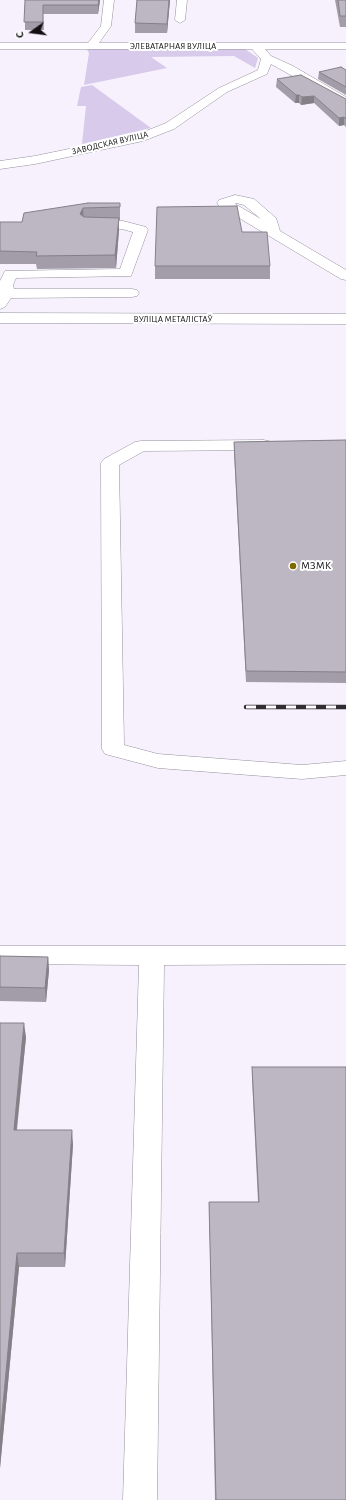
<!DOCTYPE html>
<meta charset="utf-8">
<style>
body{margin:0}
#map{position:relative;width:346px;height:1500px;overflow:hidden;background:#f7f1fe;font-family:"Alegreya Sans",sans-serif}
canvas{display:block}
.north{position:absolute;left:12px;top:12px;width:40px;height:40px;-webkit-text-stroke:3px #fff;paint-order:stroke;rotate:256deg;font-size:11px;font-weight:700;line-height:16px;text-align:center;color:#110f13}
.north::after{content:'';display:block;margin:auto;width:14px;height:18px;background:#110f13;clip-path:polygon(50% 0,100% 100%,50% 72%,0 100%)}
</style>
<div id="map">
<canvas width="346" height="1500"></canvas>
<div class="north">С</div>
</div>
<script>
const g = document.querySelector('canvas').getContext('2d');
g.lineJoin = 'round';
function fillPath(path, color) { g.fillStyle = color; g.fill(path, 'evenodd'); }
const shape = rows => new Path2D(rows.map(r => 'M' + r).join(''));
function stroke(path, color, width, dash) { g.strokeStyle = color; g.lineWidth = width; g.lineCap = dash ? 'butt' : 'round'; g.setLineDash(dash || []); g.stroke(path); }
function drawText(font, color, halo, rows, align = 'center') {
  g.font = font + ' "Alegreya Sans",sans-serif'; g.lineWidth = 4; g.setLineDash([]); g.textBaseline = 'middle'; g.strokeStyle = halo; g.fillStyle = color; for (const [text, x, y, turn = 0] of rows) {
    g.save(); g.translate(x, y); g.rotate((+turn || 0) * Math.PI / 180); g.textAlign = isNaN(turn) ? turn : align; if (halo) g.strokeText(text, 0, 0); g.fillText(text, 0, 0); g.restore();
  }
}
fillPath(shape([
 [92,48,245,49,258,58,255,68,234,56,151,57,167,68,84,85,89,53,87,50],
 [92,85,151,128,82,144,86,106,77,106,81,87]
]), '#d8caea');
const minor = shape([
 [104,0,114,0,111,26,99,43,346,43,346,49,265,49,271,56,293,66,346,97,346,106,271,64,267,74,227,92,174,129,143,141,35,164,0,169,0,161,35,156,136,135,166,123,219,88,258,70,261,59,252,49,0,49,0,43,88,43,101,26,104,0],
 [177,0,187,0,185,20,180,23,175,20,177,0],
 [235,195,254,199,276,218,280,231,346,270,346,280,341,279,219,206,217,203,219,200,235,195],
 [236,203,244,205,261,219,235,204,236,203],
 [89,221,123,221,146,227,148,230,131,276,16,278,13,285,14,289,132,289,137,290,139,293,137,296,132,297,11,298,5,307,0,309,0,281,5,271,120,269,133,232,122,229,84,228,82,225,84,222,89,221],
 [0,313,346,314,346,324,0,323,0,313],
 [263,440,269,441,272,445,269,449,263,450,144,451,119,465,124,745,158,754,302,765,346,761,346,775,302,779,158,768,105,754,102,749,101,463,104,459,135,442,141,441,263,440],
 [0,946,346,946,346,964,164,965,157,1500,123,1500,139,965,0,964,0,946]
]);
stroke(minor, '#95909b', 1);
fillPath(minor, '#fff');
const rail = shape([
 [246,707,346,707]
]);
stroke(rail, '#2f2c32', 4.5);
stroke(rail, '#fff', 3, [10]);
fillPath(shape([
 [25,0,100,0,98,14,43,14,44,30,25,30],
 [137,0,170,0,167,33,135,33,135,23],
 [335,0,346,0,346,27,340,27],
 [346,70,346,95,318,79,319,72],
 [277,79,346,99,346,127,344,125,339,126,314,103,301,105,299,103,295,103,276,87],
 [120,203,120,220,119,220,119,230,116,268,37,269,36,264,0,264,0,222,22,222,24,213],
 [242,232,270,266,270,279,155,279,155,266],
 [346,440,346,683,246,682,234,452,234,442],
 [0,956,48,957,49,970,46,1002,0,1001],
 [0,1023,26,1037,17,1130,73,1144,65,1267,19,1267,0,1468],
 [252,1067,346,1500,215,1500,209,1202,258,1202,252,1078]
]), '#a29da8');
fillPath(shape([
 [99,0,100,0,98,14,98,5],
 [169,0,170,0,167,33,167,24],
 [296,95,299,95,299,103,295,103],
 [314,96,314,103,301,105,302,97],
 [344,117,344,125,339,126,339,118],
 [83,208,84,221,80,214],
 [119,218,119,230,116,268,115,255],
 [48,957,49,970,46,1002,45,988],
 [24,1023,26,1037,15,1144,14,1130],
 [72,1130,73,1144,65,1267,64,1253],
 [17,1253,19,1267,0,1468,0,1437]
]), '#848088');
const building = shape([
 [25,0,99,0,98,5,43,5,43,22,24,22,25,0],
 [137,0,169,0,167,24,135,23,137,0],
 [338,0,346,0,346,16,340,16,338,0],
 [341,67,346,70,346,87,319,72,341,67],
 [301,75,346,99,346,119,344,117,339,118,314,96,302,97,299,95,296,95,277,79,301,75],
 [88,203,120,203,120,207,83,208,80,214,84,217,119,218,115,255,36,256,37,252,0,251,0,222,22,222,24,213,88,203],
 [237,206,242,232,267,232,270,266,155,266,157,207,237,206],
 [346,440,346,672,246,671,234,442,346,440],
 [0,956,48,957,45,988,0,987,0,956],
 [0,1023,24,1023,14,1130,72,1130,64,1253,17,1253,0,1437,0,1023],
 [252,1067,346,1067,346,1500,216,1500,209,1202,259,1202,252,1067]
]);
fillPath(building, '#bcb7c3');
stroke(building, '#848088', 1);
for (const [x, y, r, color] of [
 [293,566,4,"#7e6900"]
]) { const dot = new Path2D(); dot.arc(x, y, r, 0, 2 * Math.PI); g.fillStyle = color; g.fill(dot); stroke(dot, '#fff', 1.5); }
drawText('9px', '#110f13', '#fff', [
 ["ЭЛЕВАТАРНАЯ ВУЛІЦА",173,46],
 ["ЗАВОДСКАЯ ВУЛІЦА",110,143,-13],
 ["ВУЛІЦА МЕТАЛІСТАЎ",173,319]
]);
drawText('11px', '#110f13', '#fff', [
 ["МЗМК",301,566]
], 'left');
</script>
